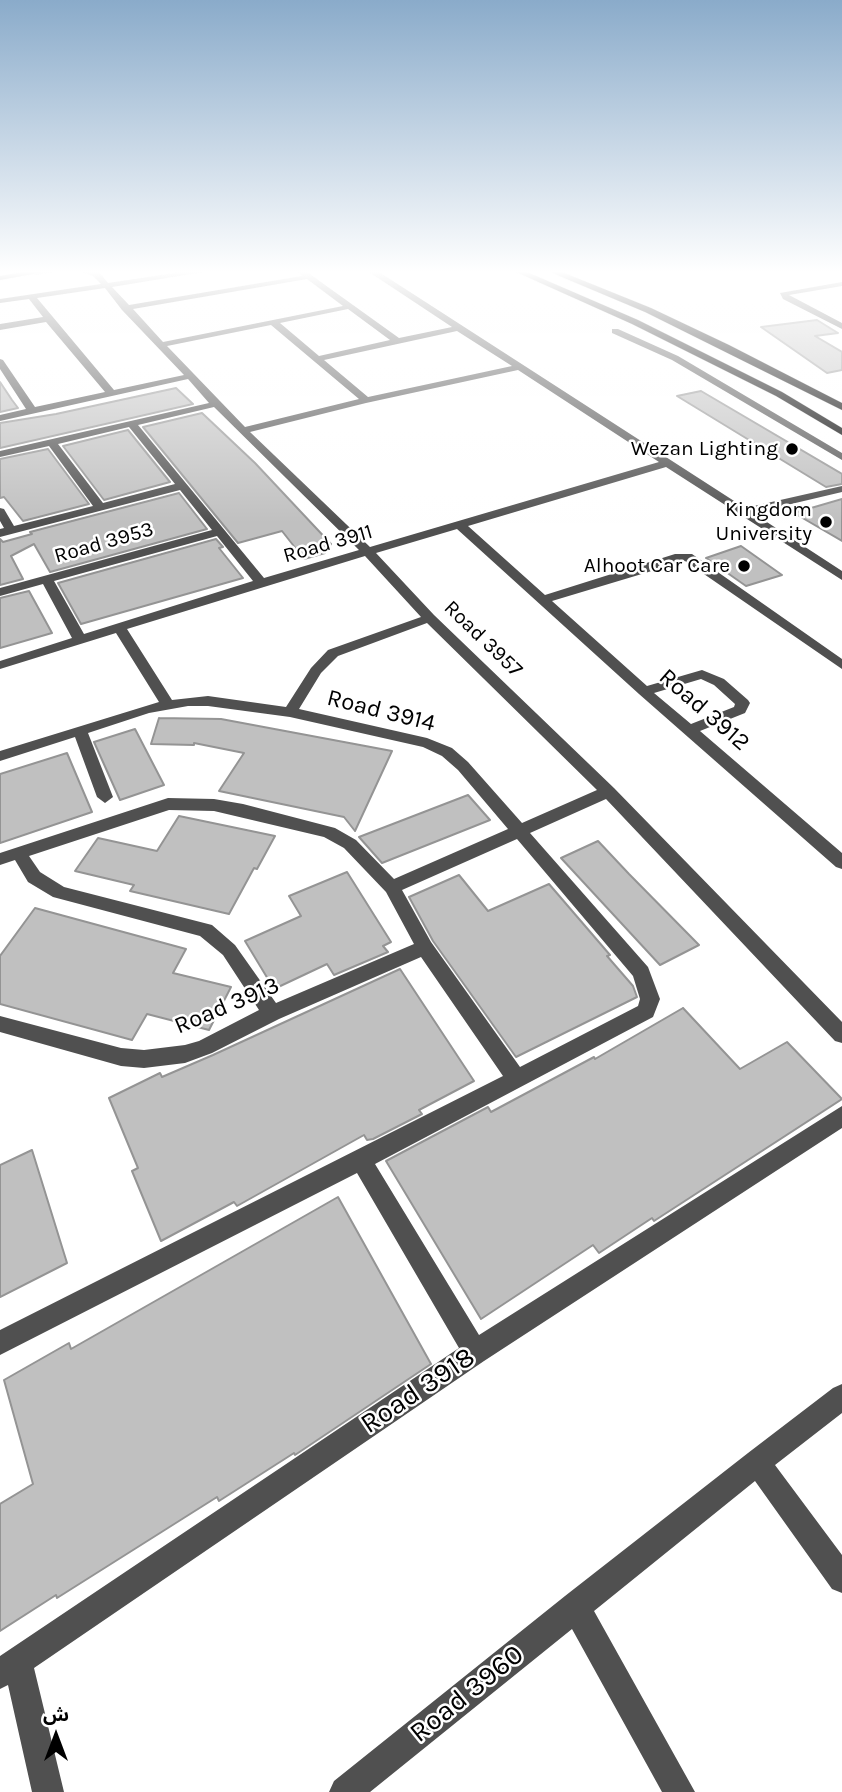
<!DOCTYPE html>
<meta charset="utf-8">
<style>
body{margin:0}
#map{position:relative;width:842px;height:1792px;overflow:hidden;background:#fff;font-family:Karla,"Noto Sans Arabic",sans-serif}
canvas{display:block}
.north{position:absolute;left:21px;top:1701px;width:70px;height:70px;-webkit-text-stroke:5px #fff;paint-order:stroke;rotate:0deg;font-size:19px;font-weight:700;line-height:28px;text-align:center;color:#000}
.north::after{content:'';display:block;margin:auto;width:24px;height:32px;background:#000;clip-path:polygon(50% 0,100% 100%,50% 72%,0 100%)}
</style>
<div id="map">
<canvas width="842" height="1792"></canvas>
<div class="north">ش</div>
</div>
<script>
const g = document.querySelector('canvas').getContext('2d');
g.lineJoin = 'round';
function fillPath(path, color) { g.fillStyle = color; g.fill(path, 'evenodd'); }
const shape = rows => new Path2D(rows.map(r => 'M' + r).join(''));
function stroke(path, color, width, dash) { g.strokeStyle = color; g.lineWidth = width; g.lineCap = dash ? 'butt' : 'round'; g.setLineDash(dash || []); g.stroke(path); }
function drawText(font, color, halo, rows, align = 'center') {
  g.font = font + ' Karla,sans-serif'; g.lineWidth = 5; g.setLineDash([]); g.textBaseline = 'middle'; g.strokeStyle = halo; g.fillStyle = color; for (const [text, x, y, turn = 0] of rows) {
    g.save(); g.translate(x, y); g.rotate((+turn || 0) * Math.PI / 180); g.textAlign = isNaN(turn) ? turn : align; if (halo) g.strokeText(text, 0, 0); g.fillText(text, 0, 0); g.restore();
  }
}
const building = shape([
 [817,320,838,333,815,336,842,352,842,370,827,373,761,327,817,320],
 [0,382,12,400,18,408,0,412,0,382],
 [176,388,193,404,0,448,0,423,56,414,176,388],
 [701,391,842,474,842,484,826,487,677,396,701,391],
 [202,413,255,463,331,544,325,553,304,559,282,531,238,543,143,427,202,413],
 [128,430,170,482,104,500,63,446,128,430],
 [48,449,89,504,23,521,4,497,0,498,0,459,48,449],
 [179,493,207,529,50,572,34,544,11,556,23,579,0,585,0,539,3,542,32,534,30,532,179,493],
 [842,499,842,541,794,513,842,499],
 [216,539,223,547,219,548,243,578,81,624,58,583,216,539],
 [741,546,782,575,746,586,706,558,741,546],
 [29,591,52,633,0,648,0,598,29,591],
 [159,718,221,719,392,751,355,831,344,817,219,791,244,753,194,743,194,745,151,744,159,718],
 [135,729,164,785,120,800,94,742,135,729],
 [67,753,92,812,0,843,0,774,67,753],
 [468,795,490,820,382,863,359,837,468,795],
 [179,816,275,836,257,869,254,868,229,914,130,891,134,885,75,871,98,838,157,851,179,816],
 [598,841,629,874,699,945,660,965,561,858,598,841],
 [347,872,391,942,383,946,388,952,334,975,327,964,274,989,245,941,301,916,289,896,347,872],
 [459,875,488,911,549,884,610,955,607,956,633,986,637,997,516,1057,433,941,409,897,459,875],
 [35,908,186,949,173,973,231,987,209,1030,147,1014,132,1040,0,1004,0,956,35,908],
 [400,969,474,1081,419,1110,422,1114,373,1139,367,1140,364,1135,237,1206,234,1202,161,1241,132,1171,138,1168,109,1098,160,1073,162,1077,213,1055,400,969],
 [683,1008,740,1069,787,1042,842,1099,654,1221,652,1218,599,1253,593,1245,481,1319,386,1161,488,1107,491,1112,594,1057,595,1059,683,1008],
 [32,1150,67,1263,0,1297,0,1165,32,1150],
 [338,1197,431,1364,295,1455,294,1453,219,1501,217,1497,57,1598,56,1595,0,1631,0,1504,33,1484,4,1380,69,1343,71,1349,338,1197]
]);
fillPath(building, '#c0c0c0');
stroke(building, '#949494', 2);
const major = shape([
 [22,272,44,272,0,280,0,276,22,272],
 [516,272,527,272,638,320,782,392,842,428,842,435,776,396,632,324,516,272],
 [550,272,562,272,651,308,729,345,842,403,842,410,645,312,550,272]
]);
stroke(major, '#dbdbdb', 1);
fillPath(shape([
 [52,272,36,275,32,273,33,272,52,272],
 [83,272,99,272,108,283,181,272,203,272,112,287,129,305,302,276,298,272,307,272,399,338,452,327,369,272,379,272,745,508,842,486,842,492,753,513,842,571,842,580,666,467,468,526,545,595,675,554,692,554,842,659,842,669,685,561,552,601,647,686,702,670,724,679,748,700,750,703,745,713,700,731,842,853,842,869,836,867,639,694,457,529,376,553,434,615,614,788,842,1022,842,1043,835,1041,606,799,530,833,648,967,660,999,653,1017,375,1164,479,1335,842,1106,842,1128,484,1361,34,1668,64,1792,32,1792,8,1685,0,1689,0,1656,459,1348,357,1173,0,1355,0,1330,503,1076,421,957,279,1019,212,1053,185,1063,144,1068,121,1066,0,1032,0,1016,121,1048,144,1050,185,1045,199,1041,259,1010,223,955,200,936,53,897,28,882,15,860,0,865,0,853,168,798,214,799,243,804,335,828,356,840,394,879,508,829,458,770,442,756,423,747,290,717,208,706,188,706,149,713,88,733,113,797,105,803,97,797,75,737,0,761,0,751,159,702,116,633,0,669,0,661,72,638,43,584,0,596,0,588,212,530,180,490,0,537,0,529,4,528,0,521,0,508,4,509,14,526,93,506,49,446,0,457,0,451,209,403,188,379,0,421,0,415,26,409,0,369,0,359,3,360,35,407,105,392,46,322,0,330,0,324,43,317,29,299,0,303,0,299,101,284,93,276,83,272],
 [307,279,343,306,163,342,133,309,307,279],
 [105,288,122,310,184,375,114,390,37,298,105,288],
 [348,309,390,340,319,356,280,323,348,309],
 [271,325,359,399,245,427,167,346,271,325],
 [457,331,512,366,368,397,324,360,457,331],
 [518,370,659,462,370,547,250,432,366,403,518,370],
 [214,407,359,550,264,578,138,425,214,407],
 [129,427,175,484,103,503,58,444,129,427],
 [217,536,253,581,84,634,54,581,217,536],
 [365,556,421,617,328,650,311,668,286,707,208,696,172,700,127,629,365,556],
 [427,623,597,790,522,823,468,762,452,748,427,738,299,709,321,673,338,656,427,623],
 [701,679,714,685,735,704,734,707,691,724,654,693,701,679],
 [169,810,214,811,324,837,344,848,386,892,414,944,276,1003,235,945,212,925,64,887,40,872,29,856,169,810],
 [517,839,633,976,640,999,638,1006,520,1067,431,942,402,890,517,839],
 [842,282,842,286,789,295,842,323,842,329,783,299,780,293,842,282],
 [612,329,618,329,678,356,842,453,842,460,672,360,612,333,612,329],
 [842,1384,842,1413,775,1465,842,1555,842,1593,832,1589,755,1481,594,1611,695,1792,662,1792,572,1629,370,1792,329,1792,334,1781,565,1596,748,1453,833,1388,842,1384]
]), '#505050');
fillPath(major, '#000');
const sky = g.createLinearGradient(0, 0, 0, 523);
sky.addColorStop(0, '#8aabca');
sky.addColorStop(0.52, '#fff');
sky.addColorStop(1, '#ffffff00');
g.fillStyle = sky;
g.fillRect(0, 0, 842, 523);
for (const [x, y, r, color] of [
 [792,449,7,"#000"],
 [826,522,7,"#000"],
 [744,566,7,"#000"]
]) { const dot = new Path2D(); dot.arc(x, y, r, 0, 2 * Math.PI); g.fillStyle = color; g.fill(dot); stroke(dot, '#fff', 2.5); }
drawText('21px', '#000', '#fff', [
 ["Wezan Lighting",778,449],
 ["Kingdom",812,510],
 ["University",812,534],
 ["Alhoot Car Care",730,566]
], 'right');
drawText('21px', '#000', '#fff', [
 ["Road 3953",104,543,-16],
 ["Road 3911",328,544,-16],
 ["Road 3957",483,639,44]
]);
drawText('24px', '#000', '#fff', [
 ["Road 3912",704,710,41],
 ["Road 3914",381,711,14],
 ["Road 3913",227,1006,-23]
]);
drawText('28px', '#000', '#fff', [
 ["Road 3918",418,1391,-34],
 ["Road 3960",467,1694,-39]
]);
</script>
